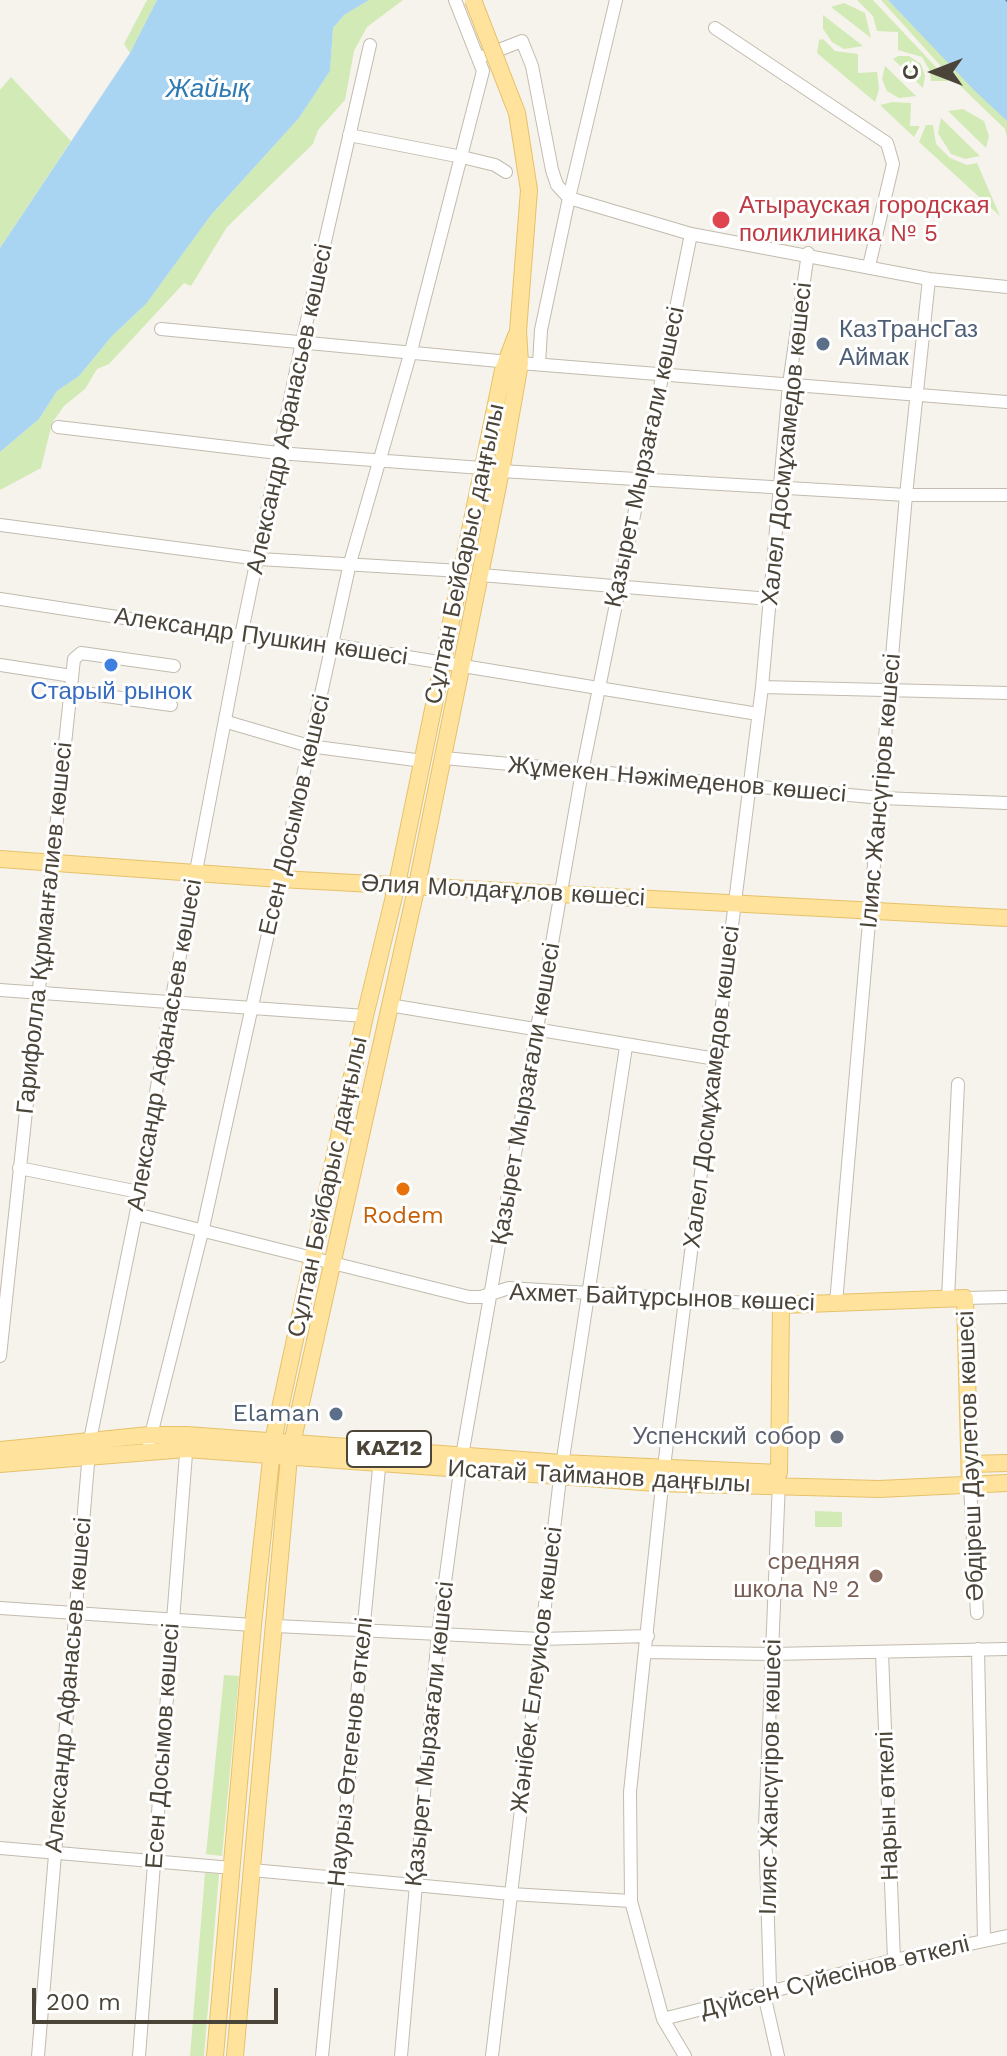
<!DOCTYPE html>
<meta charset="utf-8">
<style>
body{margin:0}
#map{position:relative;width:1007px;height:2056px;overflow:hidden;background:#f6f3ec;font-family:"Work Sans",sans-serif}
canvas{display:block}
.north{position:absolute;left:895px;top:32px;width:80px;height:80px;-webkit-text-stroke:6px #fff;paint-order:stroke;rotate:270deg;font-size:22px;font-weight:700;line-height:32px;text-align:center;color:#4b4439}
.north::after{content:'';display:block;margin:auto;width:28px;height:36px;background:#4b4439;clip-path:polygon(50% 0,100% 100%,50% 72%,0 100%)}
.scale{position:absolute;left:32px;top:1988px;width:246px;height:36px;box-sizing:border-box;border:4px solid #4b4439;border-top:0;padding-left:10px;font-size:24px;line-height:28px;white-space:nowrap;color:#4b4439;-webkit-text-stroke:6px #fff;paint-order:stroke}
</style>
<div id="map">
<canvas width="1007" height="2056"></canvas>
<div class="north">С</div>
<div class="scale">200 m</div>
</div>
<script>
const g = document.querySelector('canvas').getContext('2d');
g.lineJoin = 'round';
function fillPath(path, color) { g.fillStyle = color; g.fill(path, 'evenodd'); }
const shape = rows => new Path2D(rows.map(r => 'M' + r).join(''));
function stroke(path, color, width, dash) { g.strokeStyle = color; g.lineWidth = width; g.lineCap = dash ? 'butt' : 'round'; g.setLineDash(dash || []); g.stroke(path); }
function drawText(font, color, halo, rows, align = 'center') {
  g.font = font + ' "Work Sans",sans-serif'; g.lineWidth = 6; g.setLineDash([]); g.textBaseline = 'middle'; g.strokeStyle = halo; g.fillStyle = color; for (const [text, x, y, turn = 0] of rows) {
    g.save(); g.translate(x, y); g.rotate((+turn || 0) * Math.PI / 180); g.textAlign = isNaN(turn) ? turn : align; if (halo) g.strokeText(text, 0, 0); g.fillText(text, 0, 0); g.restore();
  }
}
fillPath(shape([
 [147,0,157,0,130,53,124,44],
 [369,0,403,0,367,27,354,51,345,100,318,130,313,144,227,227,191,286,184,283,109,364,97,369,85,389,64,406,52,423,41,468,0,490,0,452,39,419,57,391,79,376,112,336,146,304,211,215,299,118,330,71,333,28,344,15],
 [857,0,873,0,949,81,931,81,930,71,922,57,898,50,898,32,877,31,873,16],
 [881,0,888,0,1007,121,1007,138,1005,129,948,74],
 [844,3,865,13,871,38,831,7],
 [823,15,863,46,844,49,832,42,823,29],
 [823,39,835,51,858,54,858,73,877,72,879,89,875,102,817,53,819,40],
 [898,56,909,56,921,64,925,76,923,88,893,59],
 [885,66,916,96,899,98,887,91,882,79],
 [11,77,71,141,0,248,0,90],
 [892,102,911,103,910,126,920,126,914,137,880,105],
 [963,109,984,121,989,136,986,148,948,111],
 [941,118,980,156,965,159,951,154,938,133],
 [926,125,933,125,936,144,950,158,967,165,977,163,1000,216,919,142],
 [815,1511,842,1512,842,1527,815,1527],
 [224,1675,239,1676,222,1856,206,1854],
 [205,1873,219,1874,204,2056,190,2056]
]), '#d2eab5');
fillPath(shape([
 [157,0,369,0,344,15,333,28,330,71,299,118,211,215,146,304,112,336,79,376,57,391,39,419,0,452,0,248,130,53],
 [888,0,1007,0,1007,121,974,90]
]), '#a9d4f2');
stroke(shape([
 [1006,0,1007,1]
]), '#2e7ab2', 2, [10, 8]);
const minor = shape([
 [715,28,887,143,893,164,869,266],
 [486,55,522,41,532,66,552,170,557,185,569,198,691,234,929,279,1007,287],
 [349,135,462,157,495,165,506,172],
 [161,329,520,363,1007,402],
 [539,364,541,330,569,198,616,0],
 [58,427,278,453,482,468],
 [501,471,906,495,1007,495],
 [0,525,259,559,461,571],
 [481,575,770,599],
 [0,599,241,636,334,645,758,714],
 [0,665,72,676],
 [762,687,1007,693],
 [70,691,171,705],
 [227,722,309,746,423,761],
 [444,758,882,798,1007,803],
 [0,990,365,1016],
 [389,1005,716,1059],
 [19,1168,139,1192],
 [136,1214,469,1297,481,1297,509,1288,781,1305],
 [965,1298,1007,1297],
 [948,1299,958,1084],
 [836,1303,906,495,929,279],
 [0,1356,74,659,81,653,174,666],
 [149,1443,203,1228,350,563,411,351,483,71,455,0],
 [970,1486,977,1613],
 [0,1608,253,1625],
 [276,1626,541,1639,648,1636],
 [978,1649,984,1940],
 [646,1652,772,1654,1007,1649],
 [882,1653,894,1960],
 [0,1848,232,1868],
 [252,1870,511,1894,631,1901],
 [663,2019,894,1960,1007,1936],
 [38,2056,90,1440,136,1214,171,1002,241,636,302,342,370,45],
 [139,2056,187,1441],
 [322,2056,380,1458],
 [401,2056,438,1634,462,1456,582,772,691,234],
 [492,2056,560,1478,626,1047],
 [685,2056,663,2019,631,1901,630,1792,664,1467,762,687,789,384,808,253],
 [778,2056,766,2003,770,1986,765,1826,779,1481]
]);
const major = shape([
 [0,859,280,879,1007,918],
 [0,1450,149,1435,187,1435,562,1463,779,1473,781,1305,965,1298,970,1486],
 [0,1464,186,1449,656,1483,879,1489,1007,1483],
 [971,1464,1007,1463],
 [215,2056,253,1625,273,1441,365,1016,397,884,503,370,516,336],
 [235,2056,289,1457,417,885,501,471,520,363,518,331,529,190]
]);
stroke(minor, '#c2bbae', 14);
stroke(major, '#e6c16a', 18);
stroke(minor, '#fff', 12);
stroke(major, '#ffe39c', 16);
const majorBridge = shape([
 [473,0,517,113,529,190]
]);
stroke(majorBridge, '#e6c16a', 18, []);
stroke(majorBridge, '#ffe39c', 16);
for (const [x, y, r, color] of [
 [721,220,10,"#e0444e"],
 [823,344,8,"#5c6f8a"],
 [111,665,8,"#3f7fe0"],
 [403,1189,8,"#e8710a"],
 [336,1414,8,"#5c6f8a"],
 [837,1437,8,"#6b7280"],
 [876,1576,8,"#8d6e63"]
]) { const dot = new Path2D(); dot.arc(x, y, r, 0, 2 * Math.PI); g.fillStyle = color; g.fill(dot); stroke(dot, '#fff', 3); }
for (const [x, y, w] of [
 [389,1449,84]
]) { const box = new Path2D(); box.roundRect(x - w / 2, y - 18, w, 36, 6); g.fillStyle = '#fff'; g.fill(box); stroke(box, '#4b4439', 2); }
drawText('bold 22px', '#4b4439', null, [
 ["KAZ12",389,1449]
]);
drawText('24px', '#be3a42', '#fff', [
 ["Атырауская городская",739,206],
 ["поликлиника № 5",739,234]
], 'left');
drawText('24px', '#4e5e75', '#fff', [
 ["КазТрансГаз",839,330],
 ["Аймак",839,358],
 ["Elaman",320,1414,"right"]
], 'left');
drawText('24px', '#4b4439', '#fff', [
 ["Александр Афанасьев көшесі",290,409,-78],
 ["Халел Досмұхамедов көшесі",787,444,-84],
 ["Қазырет Мырзағали көшесі",645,457,-78],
 ["Сұлтан Бейбарыс даңғылы",465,554,-78],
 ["Александр Пушкин көшесі",261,637,8],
 ["Жұмекен Нәжімеденов көшесі",677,780,5],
 ["Ілияс Жансүгіров көшесі",881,791,-85],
 ["Есен Досымов көшесі",295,815,-77],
 ["Әлия Молдағұлов көшесі",503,891,3],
 ["Гарифолла Құрманғалиев көшесі",45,928,-84],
 ["Александр Афанасьев көшесі",165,1045,-80],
 ["Халел Досмұхамедов көшесі",712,1087,-83],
 ["Қазырет Мырзағали көшесі",526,1094,-80],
 ["Сұлтан Бейбарыс даңғылы",328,1187,-78],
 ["Ахмет Байтұрсынов көшесі",662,1298,2],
 ["Әбдіреш Дәулетов көшесі",971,1456,-92],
 ["Исатай Тайманов даңғылы",599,1477,3],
 ["Жәнібек Елеуисов көшесі",537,1670,-83],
 ["Александр Афанасьев көшесі",69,1685,-85],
 ["Қазырет Мырзағали көшесі",430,1734,-84],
 ["Есен Досымов көшесі",163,1746,-86],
 ["Наурыз Өтегенов өткелі",351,1752,-84],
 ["Ілияс Жансүгіров көшесі",771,1777,-89],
 ["Нарын өткелі",888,1806,-92],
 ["Дүйсен Сүйесінов өткелі",835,1977,-14]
]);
drawText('24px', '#366cbe', '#fff', [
 ["Старый рынок",111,692]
]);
drawText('24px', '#c56008', '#fff', [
 ["Rodem",403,1216]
]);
drawText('24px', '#5b616d', '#fff', [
 ["Успенский собор",821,1437]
], 'right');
drawText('24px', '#785e54', '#fff', [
 ["cредняя",860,1562],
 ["школа № 2",860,1590]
], 'right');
drawText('italic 26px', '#2e7ab2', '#fff', [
 ["Жайық",208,89]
]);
</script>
